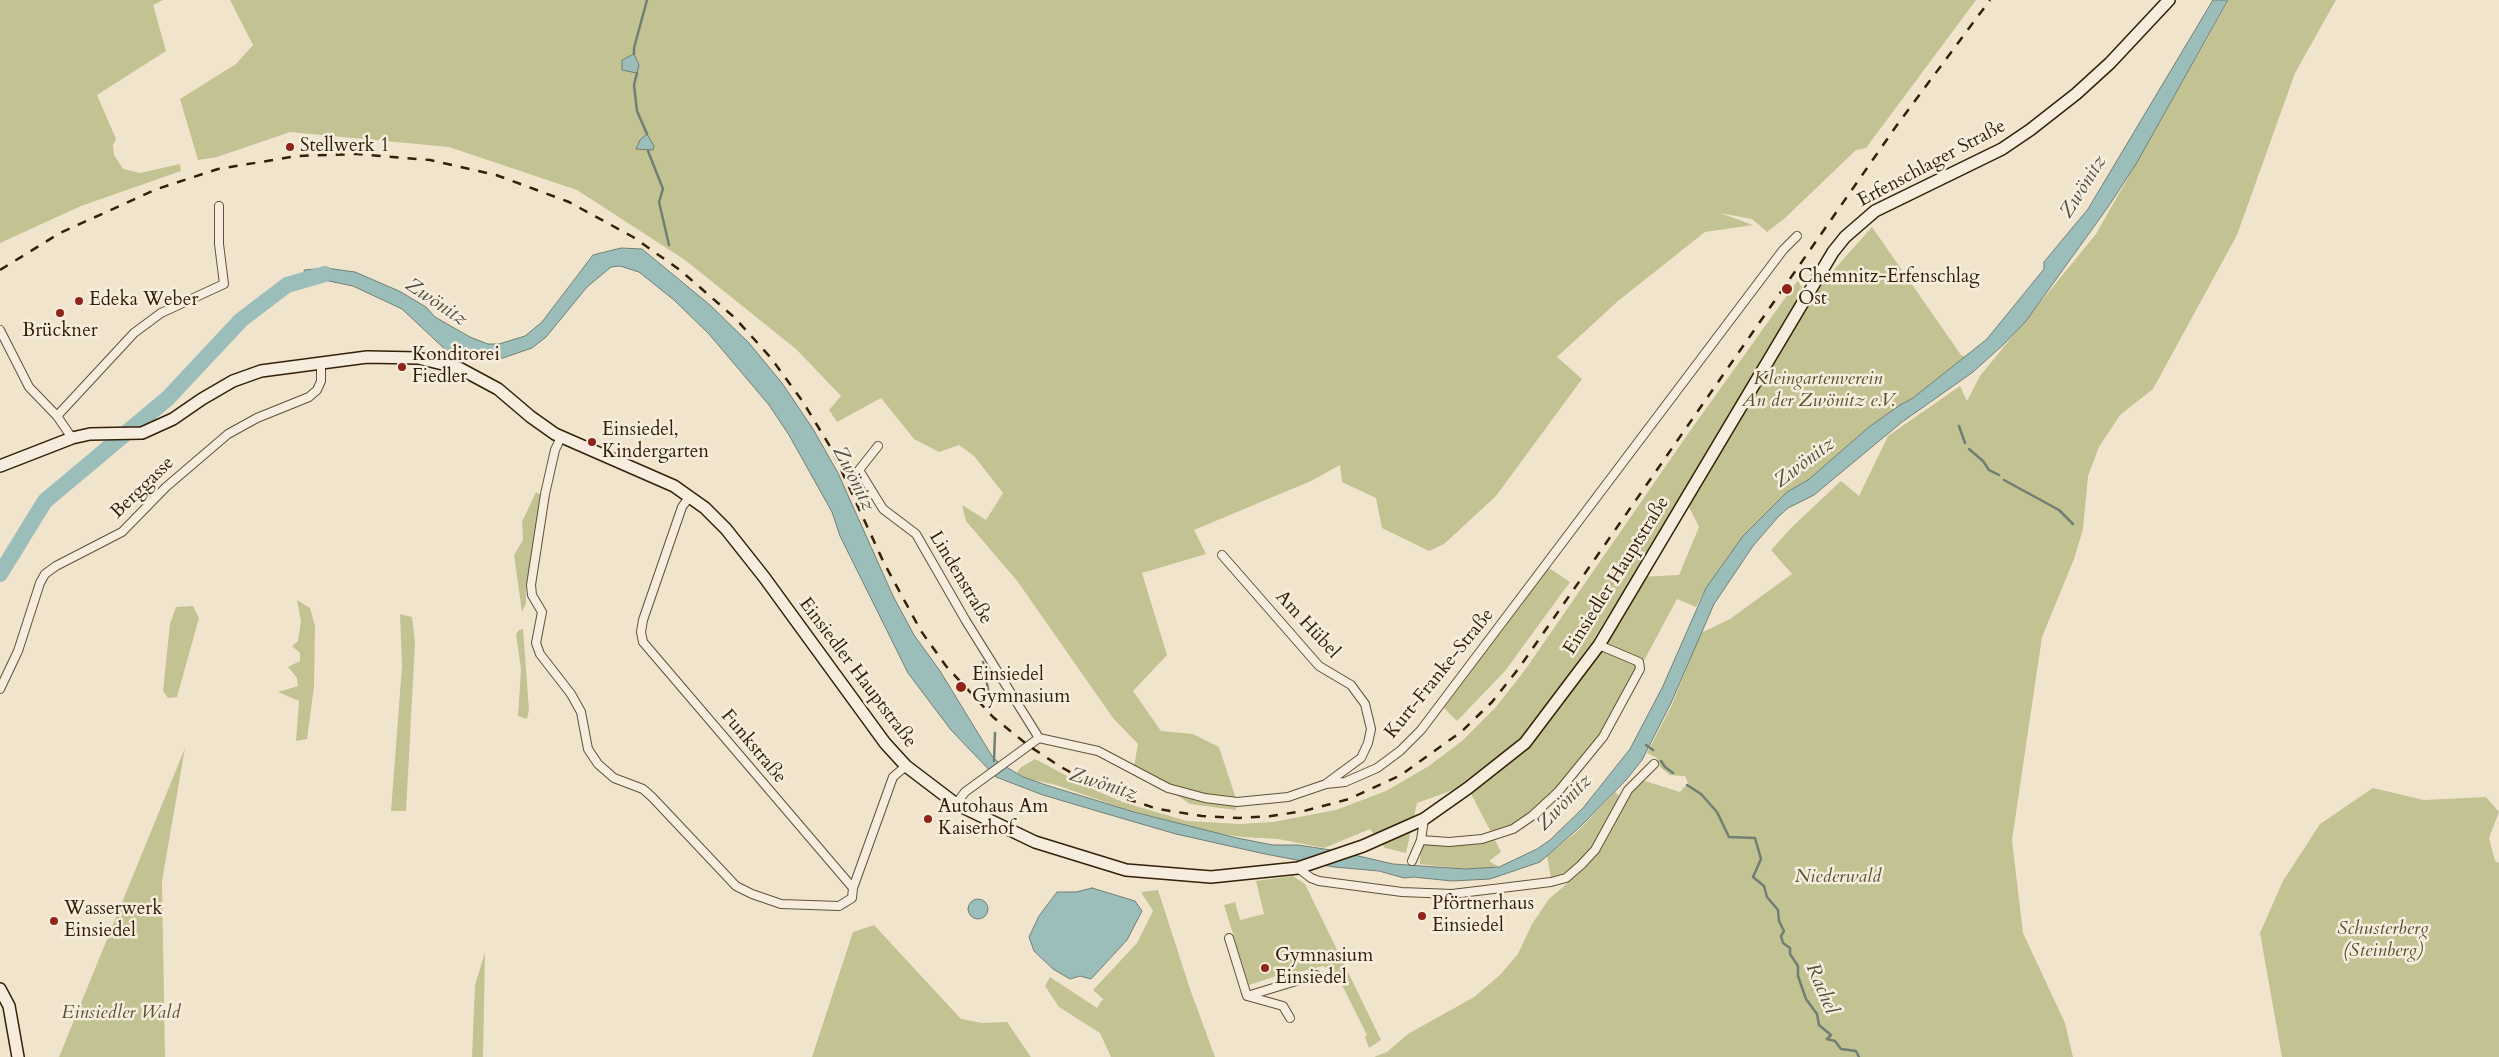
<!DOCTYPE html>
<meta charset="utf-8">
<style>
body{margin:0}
canvas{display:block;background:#f1e4cc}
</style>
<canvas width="2499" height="1057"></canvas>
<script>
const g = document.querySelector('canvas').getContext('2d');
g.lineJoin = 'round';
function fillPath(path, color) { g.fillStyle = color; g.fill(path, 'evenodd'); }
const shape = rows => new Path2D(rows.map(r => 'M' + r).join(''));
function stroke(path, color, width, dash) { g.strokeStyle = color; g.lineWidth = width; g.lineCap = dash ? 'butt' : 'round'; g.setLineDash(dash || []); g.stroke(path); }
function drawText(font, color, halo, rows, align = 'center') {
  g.font = font + ' Cardo,serif'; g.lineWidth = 5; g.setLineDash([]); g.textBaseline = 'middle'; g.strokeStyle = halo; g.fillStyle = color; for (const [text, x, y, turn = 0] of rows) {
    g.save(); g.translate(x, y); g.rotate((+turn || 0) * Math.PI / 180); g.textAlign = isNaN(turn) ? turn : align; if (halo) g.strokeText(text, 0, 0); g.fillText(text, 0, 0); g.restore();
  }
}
fillPath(shape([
 [0,0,163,0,153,5,166,51,97,95,116,139,113,145,114,155,123,169,140,173,180,164,181,171,81,206,0,243],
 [230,0,1976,0,1866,148,1856,150,1785,218,1767,232,1752,219,1720,213,1753,225,1705,232,1618,301,1557,357,1582,379,1496,496,1444,544,1429,551,1382,528,1376,498,1342,482,1340,465,1311,481,1194,530,1206,554,1142,573,1167,655,1133,691,1161,731,1193,734,1219,747,1236,799,1236,810,1190,804,1134,766,1138,744,1113,718,1018,582,966,521,962,505,986,520,1003,493,974,456,959,445,939,452,914,439,881,398,837,422,829,410,841,396,796,349,685,260,577,190,449,147,290,132,217,157,198,160,180,99,236,64,253,45],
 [2229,0,2336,0,2295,73,2237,235,2153,389,2120,415,2099,447,2088,476,2083,529,2074,559,2042,637,2012,840,2023,933,2065,1023,2073,1057,1374,1057,1387,1052,1408,1034,1474,997,1500,975,1518,954,1532,924,1549,899,1586,867,1596,853,1631,792,1642,780,1680,792,1688,783,1685,776,1670,775,1660,767,1657,758,1647,753,1671,707,1701,633,1730,619,1792,574,1771,550,1793,526,1841,481,1859,496,1888,436,1960,386,1967,401,1980,376,2096,234],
 [1872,227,1961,355,1965,357,1913,398,1900,405,1869,427,1808,480,1787,492,1743,536,1706,588,1696,607,1677,599,1603,737,1532,816,1493,836,1501,852,1489,861,1499,867,1465,869,1420,864,1421,840,1493,836,1468,788,1525,743,1639,577,1679,575,1699,527,1683,495,1592,642,1521,739,1453,790,1417,803,1406,853,1385,848,1370,829,1324,848,1278,839,1243,837,1214,833,1125,809,1056,785,1015,776,1020,768,1035,759,1090,788,1125,803,1187,821,1240,824,1273,822,1336,810,1386,791,1429,766,1462,741,1496,707,1525,670,1690,431,1798,280,1803,291,1815,291],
 [536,492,541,495,526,587,526,603,522,612,514,555,523,540,522,522],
 [1549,568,1570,582,1505,671,1457,721,1444,708],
 [297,600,310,608,315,626,314,687,307,739,296,741,299,701,278,692,298,686,297,678,288,667,300,661,300,653,292,646,298,641,301,621],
 [193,606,199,618,177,697,168,698,163,691,170,624,176,607],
 [400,614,412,617,415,643,406,811,391,811,402,666],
 [523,629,529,710,527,719,518,716,521,669,516,634,519,630],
 [185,748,162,881,165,1057,59,1057],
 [2373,788,2424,800,2486,797,2499,812,2489,838,2495,861,2499,863,2499,1057,2282,1057,2260,933,2283,881,2320,824],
 [1615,792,1621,798,1590,851,1569,871,1551,878,1547,856,1580,829],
 [1293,876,1305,884,1381,1040,1369,1048,1365,1037,1367,1035,1337,975,1332,977,1327,968,1323,966,1290,974,1288,972,1249,985,1224,905,1235,902,1240,920,1264,914,1256,881],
 [1158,890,1190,989,1215,1057,1111,1057,1100,1033,1059,1007,1045,986,1050,977,1097,1008,1102,1000,1104,1000,1093,990,1137,943,1153,911,1141,892],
 [874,925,961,1019,982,1023,1007,1022,1031,1057,812,1057,853,932],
 [485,952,483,1057,472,1057,475,985]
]), '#c2c292');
const water = shape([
 [2213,0,2228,0,2136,164,2108,207,2026,321,2004,344,1973,372,1902,422,1814,495,1788,508,1778,517,1753,546,1714,604,1671,703,1642,760,1626,780,1581,826,1540,862,1490,879,1452,881,1413,877,1404,878,1379,871,1334,867,1265,854,1176,834,1097,811,1043,795,996,777,951,730,908,673,840,536,832,512,789,435,769,405,709,334,674,300,639,272,620,266,611,267,587,287,546,337,532,348,500,359,450,354,402,309,353,286,324,280,306,284,304,270,326,268,355,272,399,291,426,307,435,317,470,337,488,344,499,344,525,336,542,322,593,255,621,248,642,249,710,305,749,343,782,383,813,429,838,473,893,596,914,635,940,671,992,756,998,762,1023,777,1046,785,1134,812,1237,838,1273,845,1298,845,1337,851,1393,864,1465,869,1499,867,1537,849,1550,840,1583,808,1630,749,1663,686,1706,588,1743,536,1787,492,1808,480,1869,427,1900,405,1913,398,1987,339,2044,269,2044,262,2088,209,2213,0],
 [634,54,639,65,637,73,622,70,622,60,634,54],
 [647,134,654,146,653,150,636,149,640,140,647,134],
 [1092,888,1135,901,1142,911,1127,940,1091,979,1080,976,1070,979,1053,969,1034,951,1029,937,1039,916,1057,892,1076,892,1092,888],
 '968 909a10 10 0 1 1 20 0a10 10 0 1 1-20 0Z'
]);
fillPath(water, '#9bbebb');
stroke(water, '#717f73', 1);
stroke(shape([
 [634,54,634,48,647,0],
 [637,73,634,85,637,111,647,134],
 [648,151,663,189,659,202,669,245],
 [1959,426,1965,443],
 [1969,449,1983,461,1989,470,1999,475],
 [2004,480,2059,510,2073,524],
 [983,662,990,700],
 [1646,745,1653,750],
 [994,761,995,733],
 [1661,761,1665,767,1673,773],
 [1687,785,1701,794,1717,812,1729,837,1755,838,1761,859,1753,877,1764,886,1767,897,1778,910,1779,921,1784,931,1781,936,1783,943,1790,948,1790,954,1798,966,1798,976,1806,999,1817,1014,1819,1025,1831,1035,1827,1039,1835,1041,1841,1049,1856,1051,1859,1057]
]), '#717f73', 2.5);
stroke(shape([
 [0,574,45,501,168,398,241,320,287,285,325,274]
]), '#9bbebb', 16);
const street = shape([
 [0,330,29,387,57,416],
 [561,437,555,450,545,494,531,585,532,595,542,612,536,643,540,654,571,694,581,712,588,749,598,764,614,778,643,789,652,797,736,886,752,894,781,904,839,906,852,898,853,888,893,777,906,766],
 [72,438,57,416,134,333,161,313,224,284,219,244,219,206],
 [878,446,859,470,883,509,916,534,966,621,1039,738],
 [690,496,682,507,643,620,641,632,643,642,853,888],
 [1222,555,1319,666,1351,685,1365,704,1371,729,1368,743,1361,758,1327,783],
 [0,689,18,651,40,583,45,574,56,566,122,532,166,487,228,434,257,418,309,397,317,390,321,381,321,362],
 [1039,738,1098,751,1168,788,1205,798,1237,802,1288,797,1326,784,1345,782,1377,768,1400,751,1421,730,1783,250,1797,236],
 [956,804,965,792,1039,738],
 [1421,840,1449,842,1482,839,1513,829,1532,816,1558,792,1603,737,1640,669,1639,662,1599,645],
 [1412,861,1421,840,1424,819],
 [1298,868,1311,878,1319,881,1402,892,1452,894,1551,882,1566,878,1581,865,1595,850,1628,790,1654,764],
 [1229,938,1247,996,1283,1006,1290,1018],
 [1247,996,1316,975]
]);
const secondary = shape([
 [0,466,72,438,90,434,142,433,173,419,202,399,233,381,261,371,367,357,418,358,459,368,498,389,531,417,555,434,674,486,705,508,726,529,764,577,885,743,906,766,956,804,1035,842,1126,870,1211,877,1298,868,1363,846,1424,819,1468,788,1525,743,1599,645,1833,252,1845,237,1875,211,2002,149,2030,130,2076,94,2110,63,2169,0],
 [0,989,9,1006,18,1057]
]);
stroke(street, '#625138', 10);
stroke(secondary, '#332006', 14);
stroke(street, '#f6edde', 8);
stroke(secondary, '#f6edde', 11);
stroke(shape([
 [0,270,60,233,157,189,218,169,297,156,357,154,430,160,496,175,569,202,633,237,680,270,735,318,771,358,803,402,831,448,884,563,921,631,946,666,993,717,1029,746,1061,767,1093,785,1127,799,1158,809,1202,816,1239,818,1271,816,1304,811,1349,799,1401,775,1461,732,1492,702,1519,668,1897,125,1990,0]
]), '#332006', 2.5, [9, 9]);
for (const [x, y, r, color] of [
 [290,147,5,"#8f2418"],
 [1787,289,6,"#8f2418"],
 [79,301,5,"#8f2418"],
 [60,313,5,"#8f2418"],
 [402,367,5,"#8f2418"],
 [592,442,5,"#8f2418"],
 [961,687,6,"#8f2418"],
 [928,819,5,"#8f2418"],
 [1422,916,5,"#8f2418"],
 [54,921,5,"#8f2418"],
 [1265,968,5,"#8f2418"]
]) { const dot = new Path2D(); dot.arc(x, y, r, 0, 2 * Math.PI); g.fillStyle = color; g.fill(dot); stroke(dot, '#f6edde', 2); }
drawText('19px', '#332006', '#f6edde', [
 ["Stellwerk 1",300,147],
 ["Chemnitz-Erfenschlag",1798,278],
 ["Ost",1798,300],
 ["Edeka Weber",89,301],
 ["Brückner",60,332,"center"],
 ["Konditorei",412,356],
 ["Fiedler",412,378],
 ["Einsiedel,",602,431],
 ["Kindergarten",602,453],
 ["Einsiedel",972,676],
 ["Gymnasium",972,698],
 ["Autohaus Am",938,808],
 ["Kaiserhof",938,830],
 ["Pförtnerhaus",1432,905],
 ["Einsiedel",1432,927],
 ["Wasserwerk",64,910],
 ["Einsiedel",64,932],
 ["Gymnasium",1275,957],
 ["Einsiedel",1275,979]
], 'left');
drawText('19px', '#332006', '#f6edde', [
 ["Erfenschlager Straße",1932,164,-28],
 ["Berggasse",143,488,-44],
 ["Einsiedler Hauptstraße",1617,576,-58],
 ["Lindenstraße",960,578,59],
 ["Am Hübel",1307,625,47],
 ["Einsiedler Hauptstraße",857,673,53],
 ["Kurt-Franke-Straße",1440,674,-51],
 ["Funkstraße",753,747,50]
]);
drawText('italic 19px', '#5e5130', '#f6edde', [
 ["Kleingartenverein",1818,380],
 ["An der Zwönitz e.V.",1818,402],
 ["Niederwald",1838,878],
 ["Schusterberg",2383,930],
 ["(Steinberg)",2383,952],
 ["Einsiedler Wald",121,1014]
]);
drawText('italic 20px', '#524f3c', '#f6edde', [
 ["Zwönitz",2084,187,-58],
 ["Zwönitz",436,303,34],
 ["Zwönitz",1805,463,-37],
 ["Zwönitz",853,479,63],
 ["Zwönitz",1103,785,17],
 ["Zwönitz",1565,803,-46],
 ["Rachel",1821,989,67]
]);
</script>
